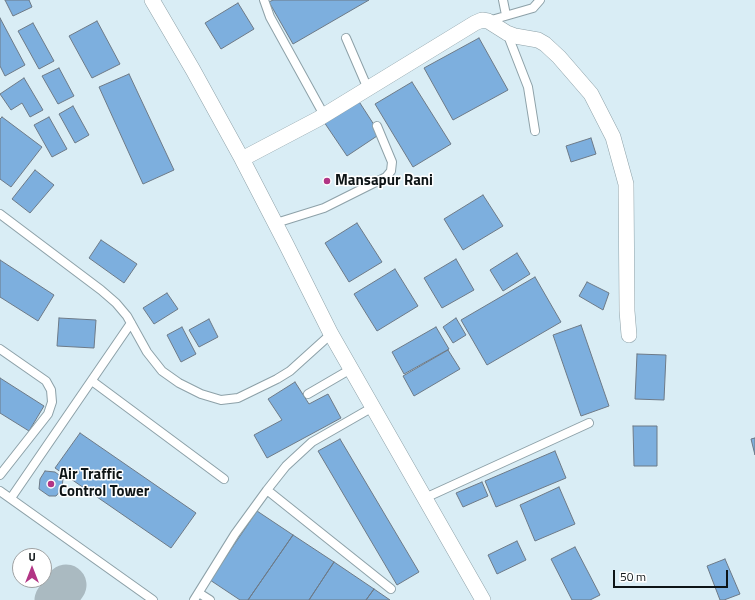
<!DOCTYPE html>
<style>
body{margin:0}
#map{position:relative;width:755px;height:600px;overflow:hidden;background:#d9edf5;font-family:"Titillium Web",sans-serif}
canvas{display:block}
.north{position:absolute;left:12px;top:548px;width:40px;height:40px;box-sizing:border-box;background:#fff;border:1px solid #9ea1a2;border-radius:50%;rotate:0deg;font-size:11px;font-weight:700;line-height:16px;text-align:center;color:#0d1416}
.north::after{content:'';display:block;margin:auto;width:14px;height:18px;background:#b23585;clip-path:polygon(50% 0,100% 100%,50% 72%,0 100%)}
.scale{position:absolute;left:613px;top:570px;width:115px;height:18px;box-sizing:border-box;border:2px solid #0d1416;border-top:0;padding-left:5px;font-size:12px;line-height:14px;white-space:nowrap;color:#0d1416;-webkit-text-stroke:3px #fff;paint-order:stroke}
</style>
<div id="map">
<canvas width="755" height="600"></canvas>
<div class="north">U</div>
<div class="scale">50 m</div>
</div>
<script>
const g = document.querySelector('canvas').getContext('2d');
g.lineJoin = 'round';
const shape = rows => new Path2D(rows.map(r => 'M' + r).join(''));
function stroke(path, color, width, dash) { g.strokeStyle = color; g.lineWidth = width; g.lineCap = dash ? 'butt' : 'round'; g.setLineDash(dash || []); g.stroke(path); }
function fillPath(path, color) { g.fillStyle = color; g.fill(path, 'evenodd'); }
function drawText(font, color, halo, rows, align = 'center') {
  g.font = font + ' "Titillium Web",sans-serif'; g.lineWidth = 3; g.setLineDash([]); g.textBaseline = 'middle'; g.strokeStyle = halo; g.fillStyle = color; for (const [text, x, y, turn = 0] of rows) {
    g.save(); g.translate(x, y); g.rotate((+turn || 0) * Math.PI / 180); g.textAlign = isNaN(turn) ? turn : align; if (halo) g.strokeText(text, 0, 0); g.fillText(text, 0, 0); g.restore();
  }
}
stroke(shape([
 [55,600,66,585]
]), '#aabac1', 41);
const building = shape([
 [5,0,29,0,32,7,13,16,5,0],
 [273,0,369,0,293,44,269,2,273,0],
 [238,3,254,29,221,49,205,23,238,3],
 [0,18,25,65,5,76,0,66,0,18],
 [97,21,120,64,92,78,69,36,97,21],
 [33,23,54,61,39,69,18,31,33,23],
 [479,38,508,90,453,120,424,68,479,38],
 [59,68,74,96,58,104,42,76,59,68],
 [129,74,174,170,143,184,99,87,129,74],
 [24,78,43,110,30,117,22,103,11,110,0,94,24,78],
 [412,82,451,144,413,167,375,104,412,82],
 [358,100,380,134,347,156,324,122,358,100],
 [73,106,89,135,75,143,59,114,73,106],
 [2,117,42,147,11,187,0,179,0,119,2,117],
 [49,117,67,149,52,157,34,125,49,117],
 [591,138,596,154,571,162,566,146,591,138],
 [35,170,54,185,30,213,12,199,35,170],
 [483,195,503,226,463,250,444,219,483,195],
 [357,223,382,262,349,282,325,243,357,223],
 [101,240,137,264,124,283,89,258,101,240],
 [517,253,530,274,503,291,490,270,517,253],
 [456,259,474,290,442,308,424,278,456,259],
 [0,260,54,295,38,321,0,297,0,260],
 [395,269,418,306,377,331,354,294,395,269],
 [535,277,561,322,487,365,461,320,535,277],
 [587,282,609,293,603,310,579,296,587,282],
 [167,293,178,309,154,324,143,308,167,293],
 [59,318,96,320,94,348,57,346,59,318],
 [456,318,466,335,453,343,443,327,456,318],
 [209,319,218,337,199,347,189,330,209,319],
 [581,325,609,406,581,416,553,335,581,325],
 [182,327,196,354,181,362,167,335,182,327],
 [436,327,449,349,404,374,392,352,436,327],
 [448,350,460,369,414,396,403,376,448,350],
 [637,354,666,355,664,400,635,399,637,354],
 [0,378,44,406,29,431,0,413,0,378],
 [295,382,309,404,328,394,341,418,267,458,254,435,282,420,268,399,295,382],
 [633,426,657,426,657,466,634,466,633,426],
 [80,433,196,513,171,548,55,468,80,433],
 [755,438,755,455,751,439,755,438],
 [340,439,419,572,397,585,318,451,340,439],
 [555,451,566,478,496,507,485,481,555,451],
 [45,471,55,472,63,478,62,489,56,496,49,496,39,489,40,479,45,471],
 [482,482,488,496,463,507,456,493,482,482],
 [559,487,575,524,535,541,520,505,559,487],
 [257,511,293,535,248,600,240,600,210,580,257,511],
 [293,535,334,562,309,600,248,600,293,535],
 [517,541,526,560,497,574,488,555,517,541],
 [575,547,600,595,590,600,572,600,551,559,575,547],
 [725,559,740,594,724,600,720,600,707,566,725,559],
 [334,562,374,589,366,600,309,600,334,562],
 [374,589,390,600,366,600,374,589]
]);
fillPath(building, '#7dafde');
stroke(building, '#6d7a87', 1);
const service = shape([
 [264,0,270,17,324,115],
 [503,0,506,15],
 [488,21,533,8,540,0],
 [507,33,528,87,535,131],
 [346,38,368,89],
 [0,214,101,290,116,303,127,316,147,352,162,371,179,383,201,394,221,400,238,398,277,379,290,371,331,334],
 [276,223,324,208,386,177,391,171,392,162,377,126],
 [0,349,46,381,51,390,52,402,48,414,0,475],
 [92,381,224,479],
 [308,394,351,369],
 [267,490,391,589],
 [0,491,153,600],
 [11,498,131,323],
 [425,498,589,423],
 [199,593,210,600],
 [194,600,235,534,267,490,286,466,312,442,373,407]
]);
const minor = shape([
 [152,0,193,70,242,159,286,244,331,334,483,600],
 [242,159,318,119,475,23,482,20,488,21,507,33,515,36,538,40,545,44,559,57,591,94,613,137,626,184,627,311,629,335]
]);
stroke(service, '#8da1a8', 10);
stroke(minor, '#8da1a8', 16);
stroke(service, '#fff', 8);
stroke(minor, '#fff', 15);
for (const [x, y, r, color] of [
 [327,181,4,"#b23585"],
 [51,484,4,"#b23585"]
]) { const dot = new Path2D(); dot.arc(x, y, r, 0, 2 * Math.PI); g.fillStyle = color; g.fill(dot); stroke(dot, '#fff', 1.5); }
drawText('bold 15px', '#0d1416', '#fff', [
 ["Mansapur Rani",335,181],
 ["Air Traffic",59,475],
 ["Control Tower",59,492]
], 'left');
</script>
